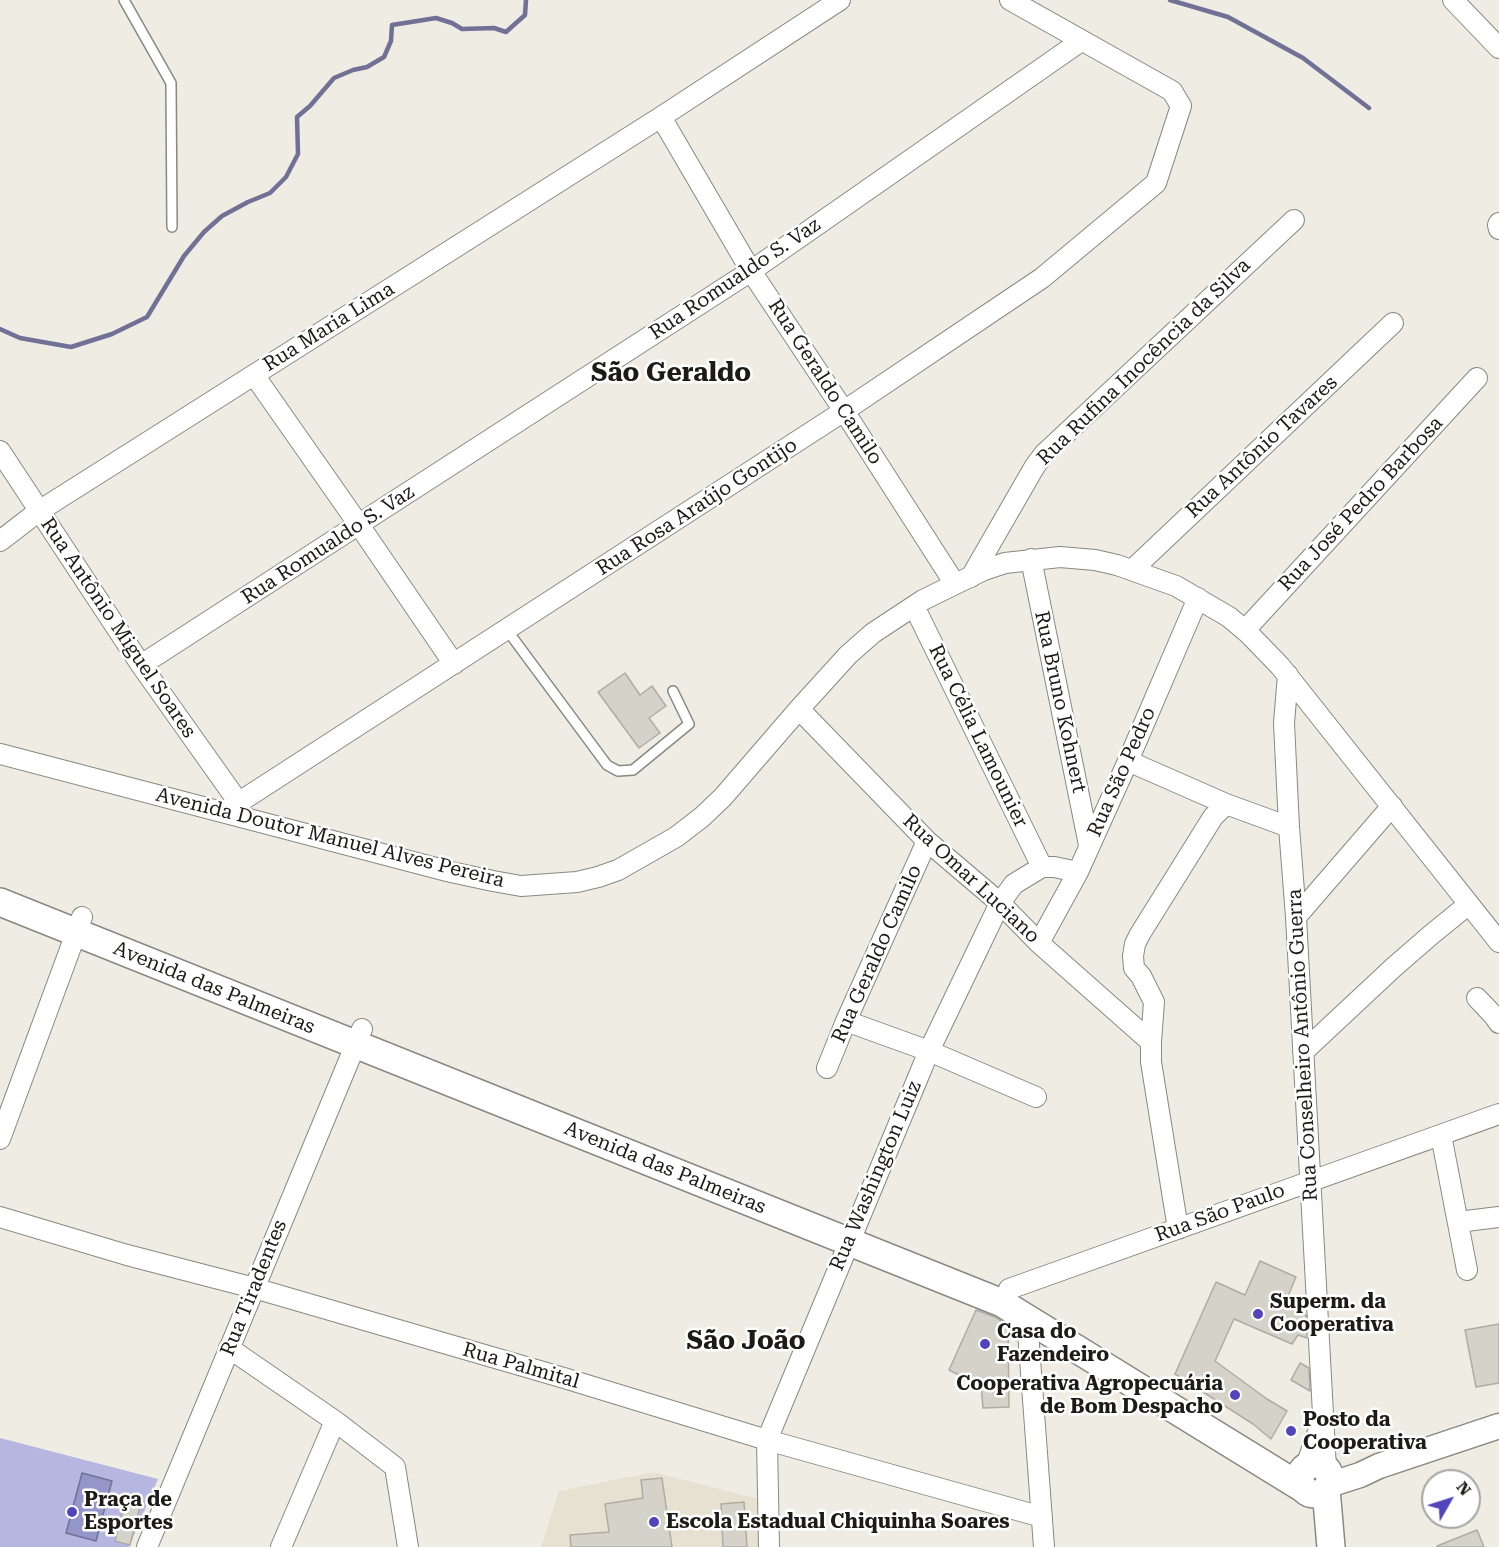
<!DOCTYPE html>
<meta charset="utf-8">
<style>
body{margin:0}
#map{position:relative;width:1499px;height:1547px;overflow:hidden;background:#efece4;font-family:"Roboto Serif",serif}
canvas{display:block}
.north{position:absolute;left:1421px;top:1469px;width:60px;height:60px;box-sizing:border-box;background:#fff;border:2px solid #a5a4a3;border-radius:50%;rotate:51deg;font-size:16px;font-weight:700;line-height:24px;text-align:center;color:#1d1b19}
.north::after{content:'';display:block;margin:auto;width:21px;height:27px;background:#5244bb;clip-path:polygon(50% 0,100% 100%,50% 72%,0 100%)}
</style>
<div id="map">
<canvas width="1499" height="1547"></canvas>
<div class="north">N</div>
</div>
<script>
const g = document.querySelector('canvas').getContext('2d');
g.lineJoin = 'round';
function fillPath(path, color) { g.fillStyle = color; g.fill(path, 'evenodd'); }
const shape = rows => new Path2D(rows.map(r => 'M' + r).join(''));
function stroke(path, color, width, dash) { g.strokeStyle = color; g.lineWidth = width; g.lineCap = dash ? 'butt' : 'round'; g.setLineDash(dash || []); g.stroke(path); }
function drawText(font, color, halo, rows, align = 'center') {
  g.font = font + ' "Roboto Serif",serif'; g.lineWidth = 5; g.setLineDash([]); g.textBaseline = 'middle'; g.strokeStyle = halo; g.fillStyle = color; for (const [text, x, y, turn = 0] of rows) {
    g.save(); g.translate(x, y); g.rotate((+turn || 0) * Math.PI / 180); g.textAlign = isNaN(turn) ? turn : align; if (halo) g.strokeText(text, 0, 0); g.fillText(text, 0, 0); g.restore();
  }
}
fillPath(shape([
 [653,1472,759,1499,760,1547,541,1547,559,1491]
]), '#e7e1d2');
fillPath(shape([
 [0,1438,158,1479,129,1547,0,1547]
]), '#b5b7e0');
const water = shape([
 [82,1473,112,1481,96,1541,66,1533,82,1473]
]);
fillPath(water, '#9496ca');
stroke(water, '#707195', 1.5);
stroke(shape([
 [1170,0,1228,17,1303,58,1369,108],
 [0,329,20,338,71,347,112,334,147,317,184,256,204,232,222,216,248,202,270,193,286,177,298,154,297,117,310,106,334,78,353,70,367,67,384,57,391,41,392,25,436,18,452,23,462,29,494,28,506,32,525,15,526,0]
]), '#707195', 4.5);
const building = shape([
 [625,673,640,695,652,686,666,706,649,718,660,733,639,748,598,692,625,673],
 [1260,1261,1296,1277,1284,1306,1306,1315,1307,1338,1298,1335,1292,1344,1234,1319,1215,1361,1267,1399,1287,1411,1271,1439,1253,1424,1175,1374,1216,1282,1245,1295,1260,1261],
 [976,1310,995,1317,1008,1325,1009,1407,983,1408,981,1386,949,1370,976,1310],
 [1499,1324,1499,1383,1476,1387,1465,1330,1499,1324],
 [1300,1363,1309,1368,1310,1391,1291,1380,1300,1363],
 [662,1478,672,1547,571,1547,570,1535,609,1532,605,1504,643,1498,641,1480,662,1478],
 [125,1502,140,1506,130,1545,115,1541,125,1502],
 [744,1502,747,1547,723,1547,721,1504,744,1502],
 [1477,1530,1484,1547,1437,1547,1437,1546,1477,1530]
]);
fillPath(building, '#d5d2ca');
stroke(building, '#afaca4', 1.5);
const service = shape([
 [124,0,171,83,172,227],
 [507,630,607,765,618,771,633,770,689,724,673,691]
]);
const minor = shape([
 [1453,0,1499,48],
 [661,117,751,271,844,411,955,584],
 [1499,223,1498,225,1499,229],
 [254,375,359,525,454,664],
 [0,451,141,665,239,803],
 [0,541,39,511,661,117,840,0],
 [1031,559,1089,845],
 [1132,570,1393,323],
 [971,577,1035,466,1044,454,1294,220],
 [914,606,1042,867],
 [1245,630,1477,378],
 [141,665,751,271,1081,41],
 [1288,675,1284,723,1289,827,1296,917,1326,1469],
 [799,709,927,841,1000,903,1039,943,1151,1042],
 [0,754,451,872,493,881,521,886,577,882,598,877,618,870,676,837,702,817,723,797,799,709,848,655,873,633,923,600,984,570,1005,563,1060,557,1095,560,1117,565,1176,586,1229,617,1248,633,1280,666,1499,942],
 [1128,761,1226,804,1289,827],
 [224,812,844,411,1042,278,1156,183,1181,106,1172,91,1010,0],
 [1296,917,1392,806],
 [1039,943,1078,872,1128,761,1198,598],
 [1477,998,1494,1016,1499,1023],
 [846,1021,929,1051,1036,1097],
 [1303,1052,1394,967,1432,934,1469,904],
 [827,1068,846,1021,927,841],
 [1441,1135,1467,1270],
 [0,1139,82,917],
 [0,1217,127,1255,254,1288,564,1378,767,1440,1042,1517],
 [1458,1222,1499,1217],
 [1178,1229,1151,1062,1151,1042,1154,1002,1141,976,1134,968,1133,956,1135,944,1140,934,1213,817,1226,804],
 [1009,1289,1499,1114],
 [1027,1319,1044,1547],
 [229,1348,335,1421,395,1467,408,1547],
 [1306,1466,1319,1429],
 [147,1547,362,1029],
 [281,1547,335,1421],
 [769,1547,767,1440,929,1051,1000,903,1014,884,1042,867,1054,867,1078,872]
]);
const tertiary = shape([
 [1329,1485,1360,1475,1379,1466,1499,1426]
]);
const secondary = shape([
 [0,902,1002,1303,1304,1489],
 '1300 1479a15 15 0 1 1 30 0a15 15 0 1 1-30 0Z',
 [1326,1489,1331,1547]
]);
stroke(service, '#8b8881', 12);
stroke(minor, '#8b8881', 22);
stroke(tertiary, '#8b8881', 27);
stroke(secondary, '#8b8881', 30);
stroke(service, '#fff', 9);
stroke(minor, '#fff', 20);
stroke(tertiary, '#fff', 24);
stroke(secondary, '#fff', 27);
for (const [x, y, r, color] of [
 [1258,1314,6,"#5244bb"],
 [985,1344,6,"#5244bb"],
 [1235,1395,6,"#5244bb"],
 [1291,1431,6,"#5244bb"],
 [72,1512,6,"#5244bb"],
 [654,1522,6,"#5244bb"]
]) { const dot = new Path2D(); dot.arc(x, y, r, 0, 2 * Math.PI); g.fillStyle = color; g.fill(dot); stroke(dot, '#fff', 2); }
drawText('20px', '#1d1b19', '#fff', [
 ["Rua Romualdo S. Vaz",735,279,-34],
 ["Rua Maria Lima",329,327,-32],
 ["Rua Rufina Inocência da Silva",1144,362,-44],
 ["Rua Geraldo Camilo",825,382,57],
 ["Rua Antônio Tavares",1262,447,-43],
 ["Rua José Pedro Barbosa",1361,504,-47],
 ["Rua Rosa Araújo Gontijo",697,507,-33],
 ["Rua Romualdo S. Vaz",328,545,-33],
 ["Rua Antônio Miguel Soares",118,628,56],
 ["Rua Bruno Kohnert",1060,702,78],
 ["Rua Célia Lamounier",978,736,64],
 ["Rua São Pedro",1122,772,-66],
 ["Avenida Doutor Manuel Alves Pereira",330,838,14],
 ["Rua Omar Luciano",971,879,43],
 ["Rua Geraldo Camilo",877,954,-66],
 ["Avenida das Palmeiras",214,988,22],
 ["Rua Conselheiro Antônio Guerra",1303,1045,-93],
 ["Avenida das Palmeiras",665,1168,22],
 ["Rua Washington Luiz",876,1176,-67],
 ["Rua São Paulo",1220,1213,-20],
 ["Rua Tiradentes",254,1288,-68],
 ["Rua Palmital",521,1366,16]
]);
drawText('bold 20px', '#1d1b19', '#fff', [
 ["Superm. da",1270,1302],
 ["Cooperativa",1270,1325],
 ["Casa do",997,1332],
 ["Fazendeiro",997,1355],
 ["Cooperativa Agropecuária",1223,1384,"right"],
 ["de Bom Despacho",1223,1407,"right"],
 ["Posto da",1303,1420],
 ["Cooperativa",1303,1443],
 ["Praça de",84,1500],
 ["Esportes",84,1523],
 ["Escola Estadual Chiquinha Soares",666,1522]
], 'left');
drawText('bold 26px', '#1d1b19', '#fff', [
 ["São Geraldo",671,373],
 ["São João",746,1341]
]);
</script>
